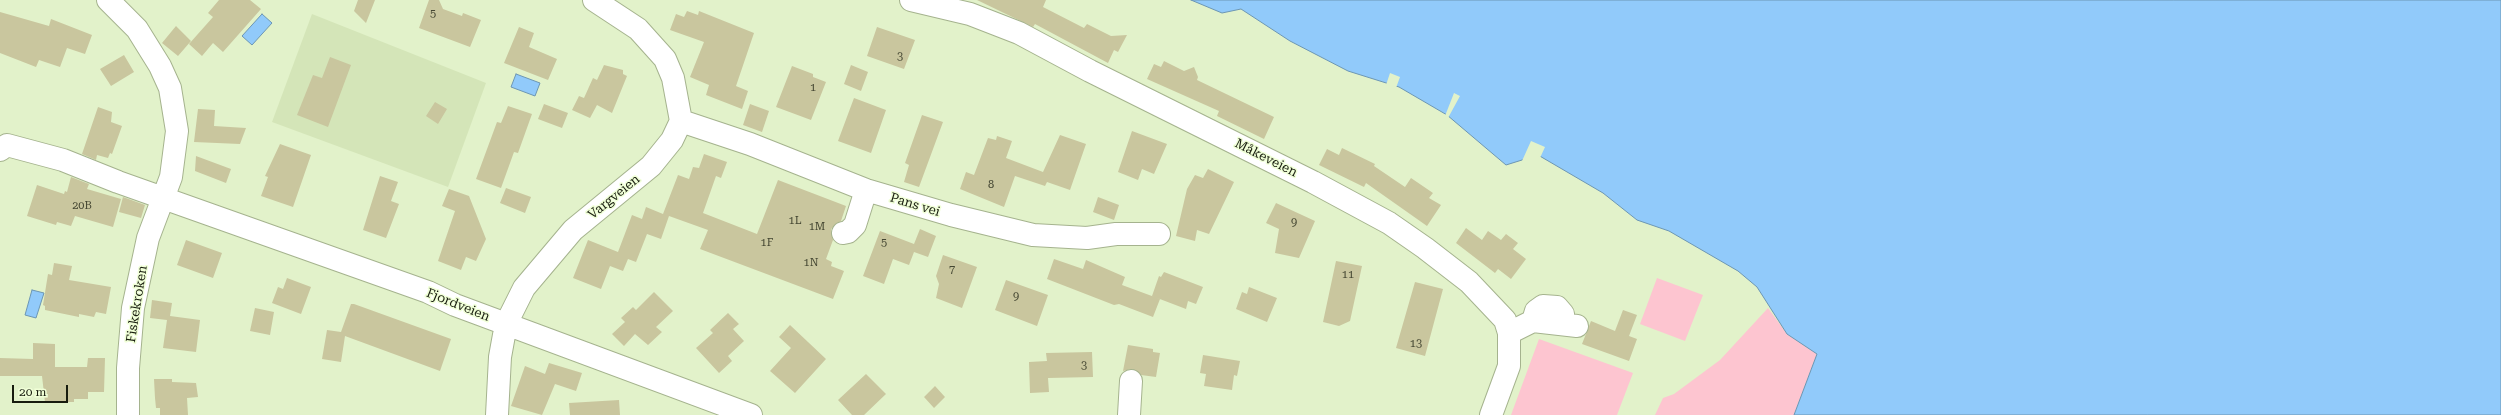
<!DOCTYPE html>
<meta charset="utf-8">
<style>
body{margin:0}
#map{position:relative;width:2501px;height:415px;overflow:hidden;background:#e2f2ca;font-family:"Roboto Serif",serif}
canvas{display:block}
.scale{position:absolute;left:12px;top:385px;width:56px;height:18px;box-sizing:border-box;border:2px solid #171c0e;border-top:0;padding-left:5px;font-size:12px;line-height:14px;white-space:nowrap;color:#171c0e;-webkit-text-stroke:3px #f0ffd7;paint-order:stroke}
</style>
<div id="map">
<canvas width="2501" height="415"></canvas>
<div class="scale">20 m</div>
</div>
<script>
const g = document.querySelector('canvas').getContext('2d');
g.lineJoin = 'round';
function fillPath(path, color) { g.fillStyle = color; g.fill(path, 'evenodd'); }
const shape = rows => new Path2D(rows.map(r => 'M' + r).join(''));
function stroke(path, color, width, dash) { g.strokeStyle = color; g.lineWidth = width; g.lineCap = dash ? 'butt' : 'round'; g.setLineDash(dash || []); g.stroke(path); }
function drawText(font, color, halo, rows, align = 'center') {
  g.font = font + ' "Roboto Serif",serif'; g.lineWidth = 3; g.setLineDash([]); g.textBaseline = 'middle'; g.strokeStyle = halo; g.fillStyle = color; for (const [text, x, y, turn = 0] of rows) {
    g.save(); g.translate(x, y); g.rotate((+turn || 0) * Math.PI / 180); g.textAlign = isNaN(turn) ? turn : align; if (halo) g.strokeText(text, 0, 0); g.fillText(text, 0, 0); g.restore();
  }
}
fillPath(shape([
 [312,14,486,83,448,187,272,122]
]), '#d4e5b8');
fillPath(shape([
 [1657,278,1703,295,1685,341,1640,324],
 [1768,308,1787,334,1817,354,1794,415,1655,415,1663,398,1674,394,1720,360],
 [1539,339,1633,373,1617,415,1511,415]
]), '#fdc5d0');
const water = shape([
 [1191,0,2501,0,2501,415,1794,415,1817,354,1787,334,1757,287,1738,271,1669,231,1637,220,1603,193,1538,155,1506,165,1447,115,1399,87,1348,71,1290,41,1241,9,1222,13,1191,0],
 [262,14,272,23,252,45,242,36,262,14],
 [516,74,540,83,535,96,511,87,516,74],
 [32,290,44,293,36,318,25,315,32,290]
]);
fillPath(water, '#91cafa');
stroke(water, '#6c96b3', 1);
fillPath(shape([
 [1390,73,1400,77,1396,88,1386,85],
 [1454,93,1460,96,1448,118,1445,116],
 [1531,141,1545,147,1540,158,1522,161]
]), '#e2f2ca');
fillPath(shape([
 [219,0,250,0,261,9,223,52,213,43,202,56,189,44,213,17,208,13],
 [358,0,375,0,366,23,354,11],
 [429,0,439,0,443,9,462,16,463,13,481,20,470,47,419,28],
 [977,0,1046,0,1043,7,1084,28,1087,24,1111,36,1127,35,1118,52,1114,50,1108,63,1035,24,1033,27],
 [687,11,698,15,699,11,754,33,736,86,748,91,742,109,706,95,709,85,690,77,704,42,670,30,676,14,684,17],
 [0,12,49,26,51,19,92,35,85,54,67,48,60,67,39,60,36,67,0,53],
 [176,26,191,41,178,56,162,43],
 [519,27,534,33,529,47,557,59,548,80,504,63],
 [877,27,915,40,904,69,867,56],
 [124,55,134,72,111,86,100,69],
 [330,57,351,65,328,127,297,115,313,75,322,78],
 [1164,61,1184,71,1194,67,1198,77,1197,80,1274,117,1264,139,1217,116,1219,111,1147,79,1154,64,1161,67],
 [604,65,623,70,623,74,627,76,612,113,597,105,590,118,572,110,579,96,584,98,593,78,597,80],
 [851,65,868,72,861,91,844,84],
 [792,66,813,74,813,77,826,82,811,120,776,107],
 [854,98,886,110,871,153,838,141],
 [435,102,447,109,438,124,426,116],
 [544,104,568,113,562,128,538,119],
 [750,104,769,111,762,132,743,125],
 [508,106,532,114,518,153,514,152,501,188,476,179,497,122,501,123],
 [98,107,112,112,111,122,122,126,112,154,110,153,108,158,97,155,96,160,82,154],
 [198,109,215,110,214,126,246,128,240,144,194,142],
 [922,115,943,122,919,187,904,182,909,165,905,163],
 [1132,131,1167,144,1154,174,1142,169,1138,180,1118,172],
 [1060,135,1086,144,1070,190,1047,182,1045,186,1015,176,1004,207,960,189,966,172,974,175,988,138,996,140,997,136,1012,141,1006,158,1043,172],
 [280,144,311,155,293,207,261,196,268,177,265,176],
 [1342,148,1375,164,1374,166,1405,187,1411,178,1433,193,1429,198,1441,205,1427,226,1366,183,1364,187,1319,165,1327,149,1339,155],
 [704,154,727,162,721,178,716,176,703,213,757,234,778,180,846,206,841,221,831,229,833,240,826,259,832,262,831,266,844,271,833,299,700,249,708,230,669,216,661,239,647,234,636,262,628,259,623,271,610,266,601,289,573,278,588,240,618,252,632,215,642,219,646,207,663,214,678,175,689,179,693,167,699,168],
 [196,156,231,169,226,183,195,171],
 [1208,169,1234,182,1209,234,1197,230,1195,241,1176,236,1187,189,1195,175,1203,178],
 [380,176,398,182,391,201,399,204,386,238,363,230],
 [71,177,89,184,87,189,121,199,113,227,75,216,71,226,57,222,56,225,27,216,37,185,64,194,65,191,67,192],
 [506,188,531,197,525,213,500,203],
 [449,189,469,196,486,239,476,261,466,257,461,270,438,261,455,211,442,206],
 [123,197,145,205,141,218,119,212],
 [1098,197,1119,205,1114,220,1093,212],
 [1276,203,1315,221,1299,258,1275,253,1279,229,1266,223],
 [1466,228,1482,240,1488,231,1501,240,1506,234,1518,243,1513,249,1526,259,1511,279,1498,269,1495,273,1456,243],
 [920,229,936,236,928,257,914,252,909,265,893,259,884,284,863,276,880,231,914,244],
 [186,240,222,253,213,278,177,265],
 [943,255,977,267,962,308,936,298,939,284,936,276],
 [1054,259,1083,269,1086,260,1125,277,1122,285,1160,299,1153,317,1119,304,1114,305,1047,279],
 [1336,261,1362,266,1350,321,1339,326,1323,322],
 [54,263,72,266,69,280,111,287,106,314,96,312,94,317,79,314,79,317,45,310,45,306,43,305,48,274,52,275],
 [1164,272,1203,287,1196,304,1188,301,1186,309,1152,296,1159,276,1161,277],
 [287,278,311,287,301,314,272,303,278,287,283,289],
 [1006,280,1048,295,1037,326,995,310],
 [1415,282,1443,289,1425,356,1396,348],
 [1249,287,1277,298,1267,322,1236,309,1242,292,1247,294],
 [654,292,673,311,656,327,662,332,648,345,635,334,624,346,612,334,625,322,621,318,633,307,636,310],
 [152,300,172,303,170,316,200,320,196,352,163,348,167,320,150,318],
 [351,304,354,304,451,339,440,371,345,336,341,362,322,359,327,330,341,332],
 [255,308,274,312,270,335,250,331],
 [1623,310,1637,315,1629,336,1637,339,1629,361,1582,344,1591,321,1615,331],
 [728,313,739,324,733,329,744,341,728,356,732,361,719,373,696,348,713,333,710,330],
 [790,325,826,359,795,393,770,371,791,348,779,337],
 [33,343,55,344,55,367,87,367,88,358,105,358,104,392,88,392,88,399,74,399,74,402,45,402,42,376,0,376,0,358,33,359],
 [1128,345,1153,349,1153,352,1160,353,1156,377,1141,375,1132,369,1123,371],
 [1092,352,1093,377,1048,378,1049,392,1030,393,1029,362,1047,361,1046,353],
 [1203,355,1240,361,1237,376,1234,375,1232,390,1204,386,1206,374,1200,373],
 [549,363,582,373,576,391,555,384,542,415,511,406,525,366,545,374],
 [866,374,886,394,864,415,852,415,838,400],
 [154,379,172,379,172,382,196,383,198,397,187,398,188,415,160,415,160,408,156,408,155,398],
 [935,386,945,397,934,408,924,397],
 [619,400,620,415,570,415,569,403]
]), '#c9c69e');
const minor = shape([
 [108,0,137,29,160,66,170,88,177,131,171,177,148,238,133,308,128,368,128,415],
 [911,0,970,14,1019,33,1090,71,1313,182,1389,223,1425,248,1469,282,1505,320,1509,333,1509,366,1491,415],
 [681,121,750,144,866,190,951,215,1033,235,1087,238,1116,234,1159,234],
 [0,150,7,145,63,160,118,182,428,292,455,305,751,415],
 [843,233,848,232,855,225,866,190],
 [1533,321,1536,311,1543,306,1557,307,1563,314,1564,324],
 [1509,333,1533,321,1577,326],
 [497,415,500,357,506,324,524,288,573,230,651,166,672,140,681,121,673,78,665,59,638,29,594,0],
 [1129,415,1131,381]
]);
stroke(minor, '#a5b38e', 24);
stroke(minor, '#fff', 22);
drawText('11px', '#444632', null, [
 ["5",433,14],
 ["3",900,57],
 ["1",813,88],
 ["8",991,185],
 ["20B",82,206],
 ["1L",795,221],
 ["9",1294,223],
 ["1M",817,227],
 ["1F",767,243],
 ["5",884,243],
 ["1N",811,263],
 ["7",952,270],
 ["11",1348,275],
 ["9",1016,297],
 ["13",1416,344],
 ["3",1084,366]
]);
drawText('13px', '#171c0e', '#f0ffd7', [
 ["Måkeveien",1266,158,27],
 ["Vargveien",614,197,-39],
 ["Pans vei",915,205,17],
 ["Fiskekroken",137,304,-81],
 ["Fjordveien",458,305,22]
]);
</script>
